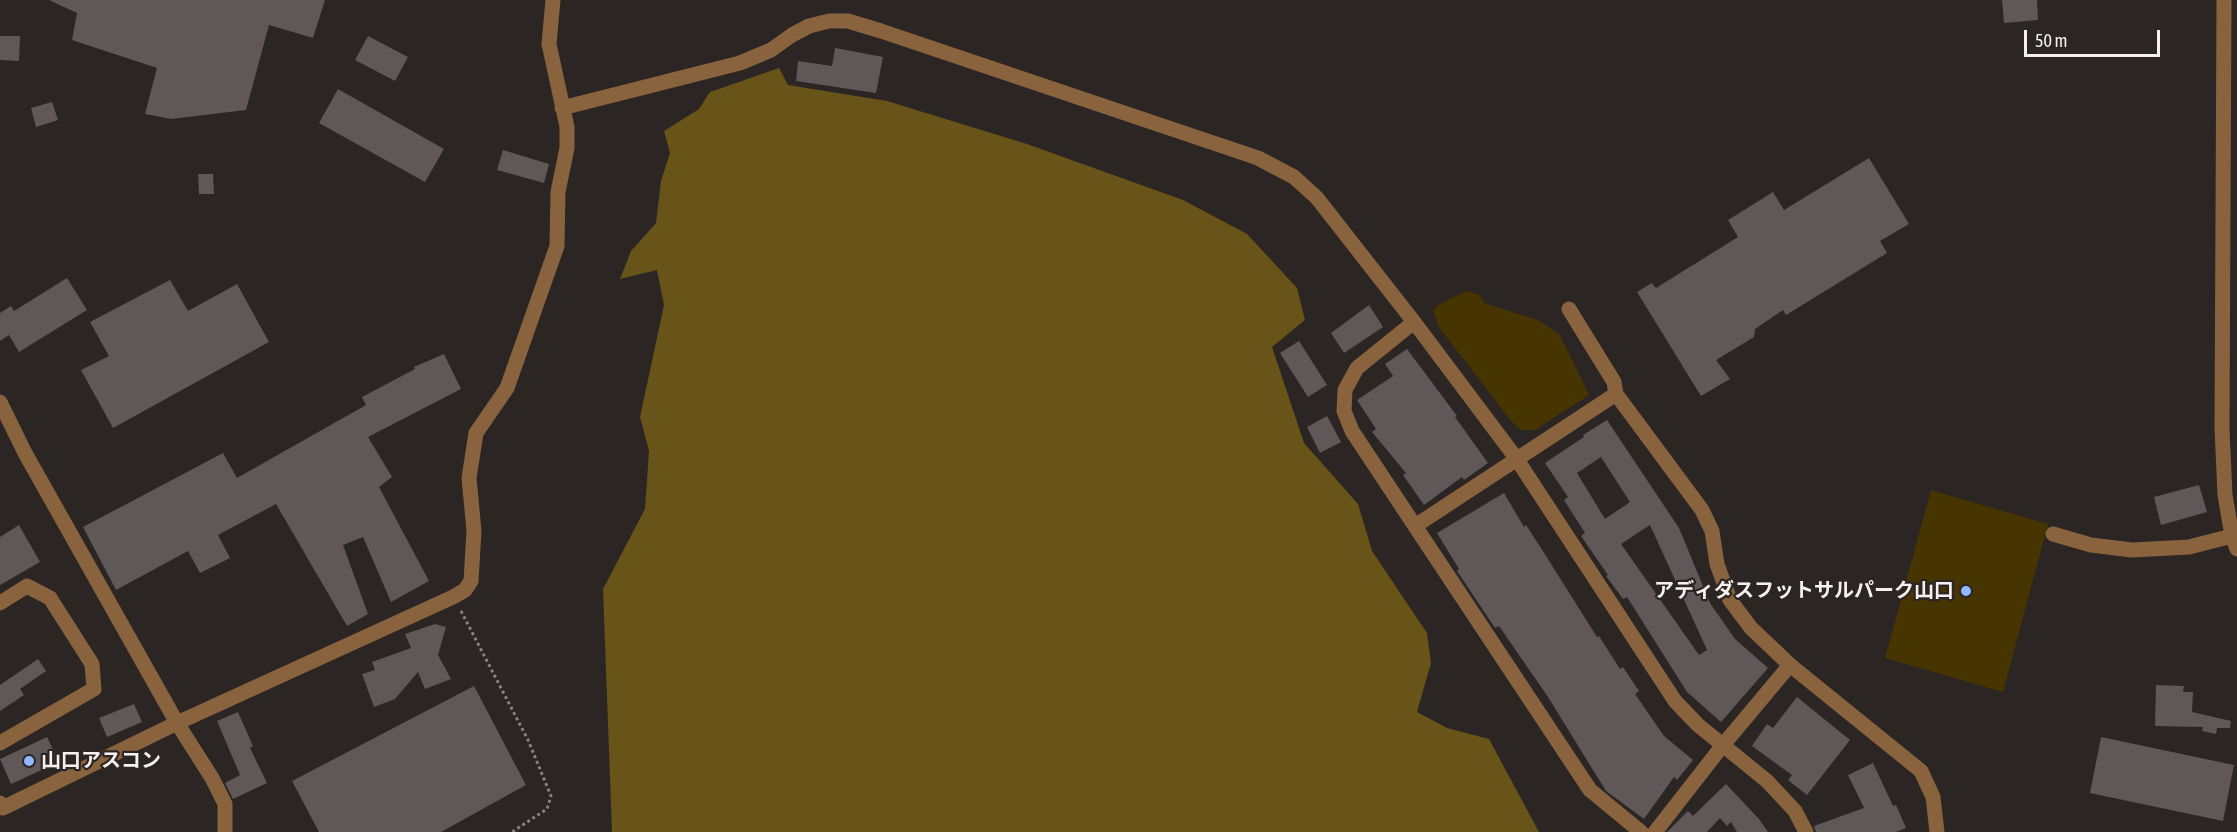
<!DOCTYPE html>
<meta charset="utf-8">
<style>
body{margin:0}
#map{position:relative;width:2237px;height:832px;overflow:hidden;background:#2b2523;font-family:"Asap Condensed",sans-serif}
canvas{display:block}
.scale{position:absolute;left:2024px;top:30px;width:136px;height:27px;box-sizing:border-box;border:3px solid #f6f1f0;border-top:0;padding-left:8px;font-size:18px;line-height:21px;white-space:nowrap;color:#f6f1f0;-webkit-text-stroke:4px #2b2523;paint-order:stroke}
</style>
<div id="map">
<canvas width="2237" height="832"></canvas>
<div class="scale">50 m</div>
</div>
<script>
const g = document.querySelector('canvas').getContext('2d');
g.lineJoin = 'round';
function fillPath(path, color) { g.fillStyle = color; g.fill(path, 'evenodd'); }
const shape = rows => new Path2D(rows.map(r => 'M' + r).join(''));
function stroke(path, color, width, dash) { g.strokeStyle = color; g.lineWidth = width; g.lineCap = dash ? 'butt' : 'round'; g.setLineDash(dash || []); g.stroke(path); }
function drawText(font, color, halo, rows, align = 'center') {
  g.font = font + ' "Asap Condensed","Noto Sans JP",sans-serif'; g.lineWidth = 4.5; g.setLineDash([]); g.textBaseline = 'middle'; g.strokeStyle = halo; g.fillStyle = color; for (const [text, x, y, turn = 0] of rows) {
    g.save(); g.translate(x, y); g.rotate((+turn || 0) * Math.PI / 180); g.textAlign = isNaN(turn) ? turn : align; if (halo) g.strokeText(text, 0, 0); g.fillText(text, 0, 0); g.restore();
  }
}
fillPath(shape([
 [1466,291,1480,295,1484,303,1538,320,1560,335,1589,395,1535,430,1521,430,1511,421,1438,326,1433,311,1438,305],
 [1931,490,2048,524,2003,692,1885,658]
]), '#463500');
fillPath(shape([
 [779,68,788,85,887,101,1027,144,1183,200,1247,234,1297,288,1305,320,1272,347,1304,443,1358,504,1372,551,1427,633,1431,663,1417,712,1447,728,1489,739,1539,832,612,832,603,589,645,509,649,451,640,417,664,305,657,270,620,279,631,251,656,223,661,181,670,153,664,131,699,109,710,92]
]), '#685418');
fillPath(shape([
 [49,0,325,0,313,38,269,25,246,110,171,119,145,114,157,68,72,40,77,13],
 [2002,0,2037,0,2038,20,2004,23],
 [0,36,20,36,19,61,0,60],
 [368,36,408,57,395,81,355,60],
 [835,48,883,57,876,93,796,81,798,61,832,66],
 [338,89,444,149,425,182,319,123],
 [52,102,58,120,36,127,31,108],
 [503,150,549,164,544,183,497,170],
 [1869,158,1909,224,1880,241,1887,253,1786,315,1783,310,1755,329,1754,337,1716,360,1730,379,1701,396,1637,292,1652,283,1656,288,1738,237,1728,220,1773,192,1784,210],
 [198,174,213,174,214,194,199,194],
 [67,278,87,310,19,352,9,335,0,341,0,313,11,306,14,311],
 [170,280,188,311,237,284,269,342,113,428,81,370,109,356,90,322],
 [1369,305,1383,327,1344,353,1331,333],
 [1299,341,1327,385,1308,397,1280,353],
 [1407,349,1457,416,1455,417,1488,463,1464,480,1462,477,1424,505,1403,475,1406,473,1372,432,1376,429,1357,400,1393,376,1385,364],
 [444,354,461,389,368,437,392,477,379,487,429,581,391,602,363,537,343,545,368,614,347,626,276,504,218,535,230,558,200,573,188,551,116,590,83,527,223,453,237,478,366,405,362,397,415,369,414,367],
 [1327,416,1341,442,1320,453,1307,427],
 [1607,420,1679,528,1710,603,1735,639,1768,668,1721,722,1687,692,1627,597,1623,599,1606,576,1608,575,1581,536,1585,533,1564,500,1568,497,1545,463,1584,437,1583,435],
 [1601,457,1630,502,1605,519,1577,473],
 [1650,525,1707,650,1699,655,1621,544],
 [2199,485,2207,512,2161,525,2154,497],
 [1504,493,1524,527,1526,525,1541,548,1597,637,1599,636,1620,669,1623,667,1639,691,1635,694,1664,736,1693,760,1677,780,1674,777,1644,819,1606,791,1548,697,1499,626,1495,628,1457,571,1459,569,1437,533],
 [19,525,40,562,0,585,0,537],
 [435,624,446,627,438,655,451,679,425,689,418,672,395,699,374,707,362,674,375,670,372,662,411,648,405,634],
 [38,659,46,671,20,689,24,695,0,711,0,685],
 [2156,685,2184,686,2183,692,2193,692,2192,712,2231,721,2230,728,2217,728,2216,734,2202,731,2203,727,2155,726],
 [474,686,526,785,441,832,319,832,292,781],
 [1797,697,1850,740,1807,795,1788,780,1792,775,1752,746,1767,724,1773,728],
 [134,704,142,722,107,737,99,718],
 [238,712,253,746,250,748,267,783,233,799,225,783,240,775,217,721],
 [47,737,59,762,11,784,0,759],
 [2101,737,2234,765,2223,821,2090,793],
 [1873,763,1893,806,1896,805,1906,828,1896,832,1816,832,1814,826,1864,808,1848,775],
 [1726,784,1759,819,1768,832,1737,832,1731,822,1727,826,1720,818,1707,832,1667,832,1688,811,1693,816]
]), '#5f5758');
stroke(shape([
 [461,611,528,740,551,796,547,809,512,832]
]), '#878280', 3, [3, 3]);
stroke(shape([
 [2224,0,2222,429,2225,495,2232,536,2237,549],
 [562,108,740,63,771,50,792,35,809,26,829,21,848,21,881,31,1258,158,1294,177,1317,198,1414,322,1516,458,1675,701,1698,725,1767,781,1795,811,1806,832],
 [1569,309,1614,382,1616,394],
 [1414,322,1357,368,1345,390,1344,411,1352,431,1590,790,1641,832],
 [0,402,25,453,177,723,212,778,225,804,225,832],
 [1415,526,1616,394,1702,510,1712,531,1717,564,1730,600,1751,628,1790,665,1921,771,1933,797,1937,832],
 [2053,534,2091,545,2132,550,2189,547,2232,536],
 [0,603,27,586,50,598,92,664,94,689,0,743],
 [0,803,3,808,177,723,453,597,465,590,471,581,474,531,469,478,476,433,507,388,557,246,558,192,567,148,567,127,549,44,553,0],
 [1655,832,1723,745,1790,665]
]), '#89623e', 15);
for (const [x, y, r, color] of [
 [1966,591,6,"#8fb8fd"],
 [29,761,6,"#8fb8fd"]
]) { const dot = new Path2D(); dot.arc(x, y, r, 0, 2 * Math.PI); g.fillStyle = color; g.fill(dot); stroke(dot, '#2b2523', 2); }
drawText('bold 20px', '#f6f1f0', '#2b2523', [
 ["アディダスフットサルパーク山口",1954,591],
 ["山口アスコン",41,761,"left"]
], 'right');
</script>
